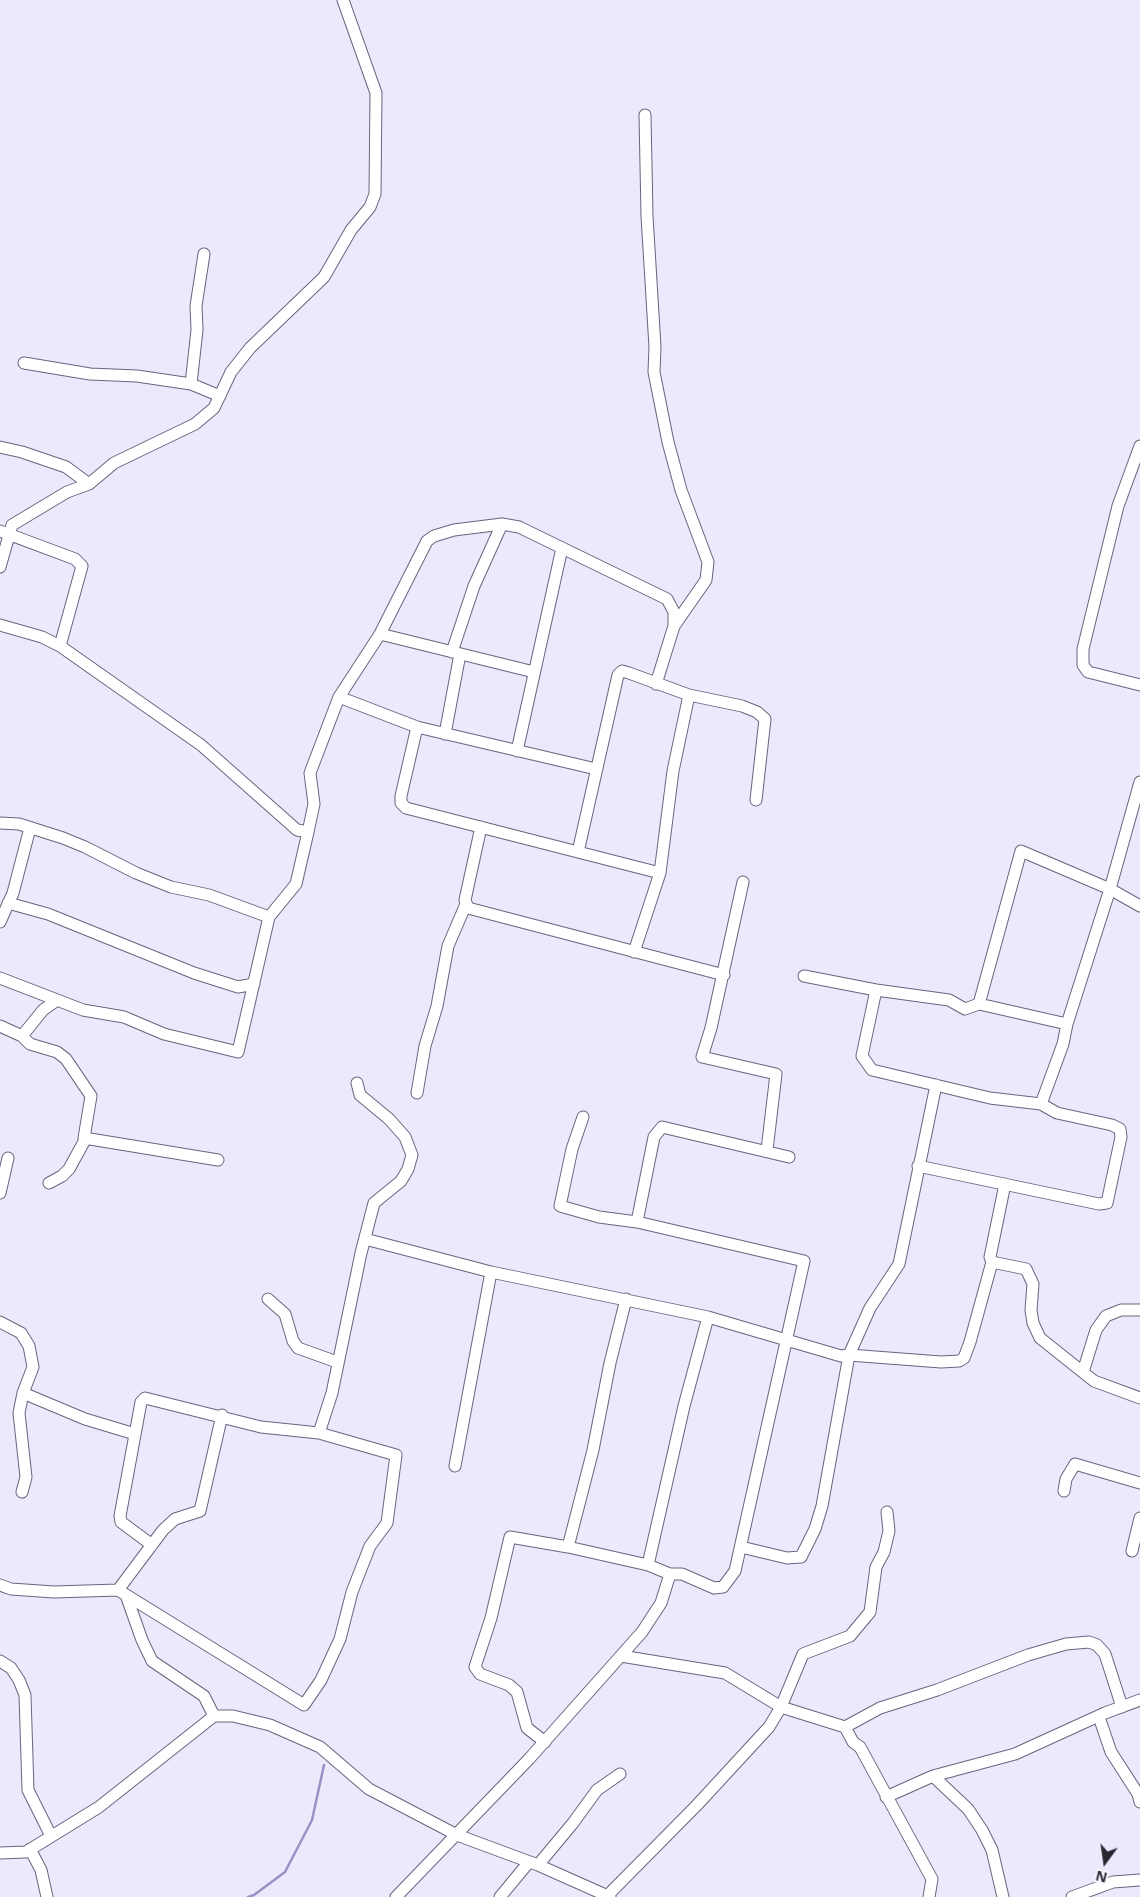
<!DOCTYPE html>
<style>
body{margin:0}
#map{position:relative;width:1140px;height:1897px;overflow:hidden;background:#ece9fc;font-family:"Open Sans",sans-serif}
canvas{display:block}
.north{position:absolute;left:1080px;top:1837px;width:50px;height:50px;-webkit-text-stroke:4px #f9f8fe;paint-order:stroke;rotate:194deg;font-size:14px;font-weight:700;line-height:20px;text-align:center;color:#282631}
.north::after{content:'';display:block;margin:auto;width:18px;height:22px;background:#282631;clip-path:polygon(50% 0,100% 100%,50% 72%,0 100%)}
</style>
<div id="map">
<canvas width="1140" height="1897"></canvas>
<div class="north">N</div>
</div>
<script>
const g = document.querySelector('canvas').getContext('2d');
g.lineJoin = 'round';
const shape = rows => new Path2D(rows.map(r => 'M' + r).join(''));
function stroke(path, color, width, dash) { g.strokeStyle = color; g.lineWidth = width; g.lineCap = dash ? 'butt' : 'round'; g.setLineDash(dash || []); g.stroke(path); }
stroke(shape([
 [248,1897,254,1895,285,1872,312,1820,324,1765]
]), '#9b91c5', 2.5);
const minor = shape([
 [645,115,647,216,655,347,654,372,668,442,681,490,708,562,706,580,674,626],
 [24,363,90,374,137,376,191,384,220,396],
 [191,384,197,330,196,306,204,254],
 [1140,446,1118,506,1083,649,1083,665,1088,672,1140,685],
 [0,447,22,452,66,467,89,484],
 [0,531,75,559,82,566,60,646],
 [0,567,12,525,67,492,89,484,114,463,195,424,214,408,231,372,250,348,324,277,351,230,370,207,375,194,376,93,343,0],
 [0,625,42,637,60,646,201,745,297,830,308,832,314,804,310,773,339,697,380,634,427,541,434,536,454,530,502,524,519,527,667,599,674,612,674,626,656,684],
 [380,634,534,672],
 [452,652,474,586,502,524],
 [689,695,742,706,757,712,765,719,756,800],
 [339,697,417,727,596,769],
 [417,727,401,796,401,803,406,808,660,873],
 [445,734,460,654],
 [517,751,562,548],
 [0,823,19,824,63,838,85,847,136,873,171,887,209,895,269,917],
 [481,827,465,900,468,908,724,975],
 [578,852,618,675,622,671,629,673,689,695,673,771,660,873,634,952],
 [743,882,711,1028,702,1057,776,1074,767,1150],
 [8,903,48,914,194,973,238,987,254,984],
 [0,922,13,893,30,828],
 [804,976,876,990,949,1000,965,1009,979,1004,1067,1024],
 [0,978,83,1010,124,1017,164,1034,238,1052,269,917,296,884,308,832],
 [876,990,862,1056,872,1070,990,1098,1041,1104,1057,1113,1112,1125,1120,1129,1121,1137,1107,1203,1099,1204,918,1166],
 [979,1004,1021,851,1110,889,1140,906],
 [0,1026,22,1036,30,1044,57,1052,66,1059,91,1096,84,1138,218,1160],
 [22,1036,43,1010,57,1000],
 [417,1093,425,1046,437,1006,448,946,466,904],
 [1041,1104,1063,1044,1067,1024,1110,889,1140,782],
 [49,1183,62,1176,69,1169,86,1138],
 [0,1193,8,1158],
 [637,1222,654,1137,662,1127,789,1157],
 [365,1239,491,1272,708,1317,841,1356,849,1355,870,1308,899,1264,936,1085],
 [992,1262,1026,1269,1033,1284,1031,1310,1033,1323,1040,1338,1094,1381,1140,1398],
 [268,1299,285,1314,293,1341,298,1348,337,1362],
 [0,1322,21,1333,29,1346,33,1367,23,1393,19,1413,26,1477,22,1492],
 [1083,1372,1096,1330,1106,1316,1121,1310,1140,1310],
 [23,1393,85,1419,135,1434],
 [319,1433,332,1393,361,1253,374,1203,401,1181,408,1169,412,1155,405,1137,389,1119,360,1095,357,1083],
 [455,1466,491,1272],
 [1064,1491,1066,1479,1075,1464,1140,1483],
 [568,1547,593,1450,610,1363,626,1299],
 [741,1547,787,1558,801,1557,815,1529,822,1506,849,1355,941,1362,959,1361,964,1358,970,1342,992,1262,990,1257,1005,1184],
 [1132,1551,1140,1518],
 [648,1565,684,1406,708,1317],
 [0,1585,11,1589,54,1592,118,1590,304,1705,321,1680,340,1639,352,1592,370,1546,387,1523,396,1455,319,1433,261,1427,145,1398,141,1402,120,1516,121,1522,152,1545],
 [118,1590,163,1530,175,1519,200,1511,222,1415],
 [126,1595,142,1640,152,1661,204,1696,214,1716],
 [621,1656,725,1673,781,1707,845,1727,880,1708,937,1690,1028,1655,1066,1644,1089,1642,1097,1645,1105,1654,1122,1707],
 [0,1661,11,1668,19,1680,25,1695,28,1790,51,1836],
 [1099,1717,1111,1752,1138,1794,1140,1802],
 [845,1727,853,1742,860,1747,932,1879,929,1897],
 [545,1742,527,1728,517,1692,509,1685,480,1674,475,1667,491,1618,510,1537,568,1547,648,1565,670,1574],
 [933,1776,968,1809,982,1830,992,1850,1003,1897],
 [886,1797,933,1776,1015,1754,1105,1713,1140,1700],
 [30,1849,41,1870,47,1897],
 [0,1853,26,1852,99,1807,214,1716,233,1716,270,1725,320,1747,369,1789,457,1835,538,1865,610,1897],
 [538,1865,573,1823,597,1790,620,1774],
 [396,1897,529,1759,642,1632,661,1603,670,1574,682,1574,714,1588,723,1587,735,1571,804,1261,637,1222,599,1217,560,1206,572,1149,583,1117],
 [500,1897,529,1862],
 [606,1897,697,1805,769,1727,781,1707,803,1654,850,1636,870,1612,876,1567,884,1552,889,1531,887,1512],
 [1072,1897,1113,1882,1140,1880]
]);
stroke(minor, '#69647f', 13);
stroke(minor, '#fff', 11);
</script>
